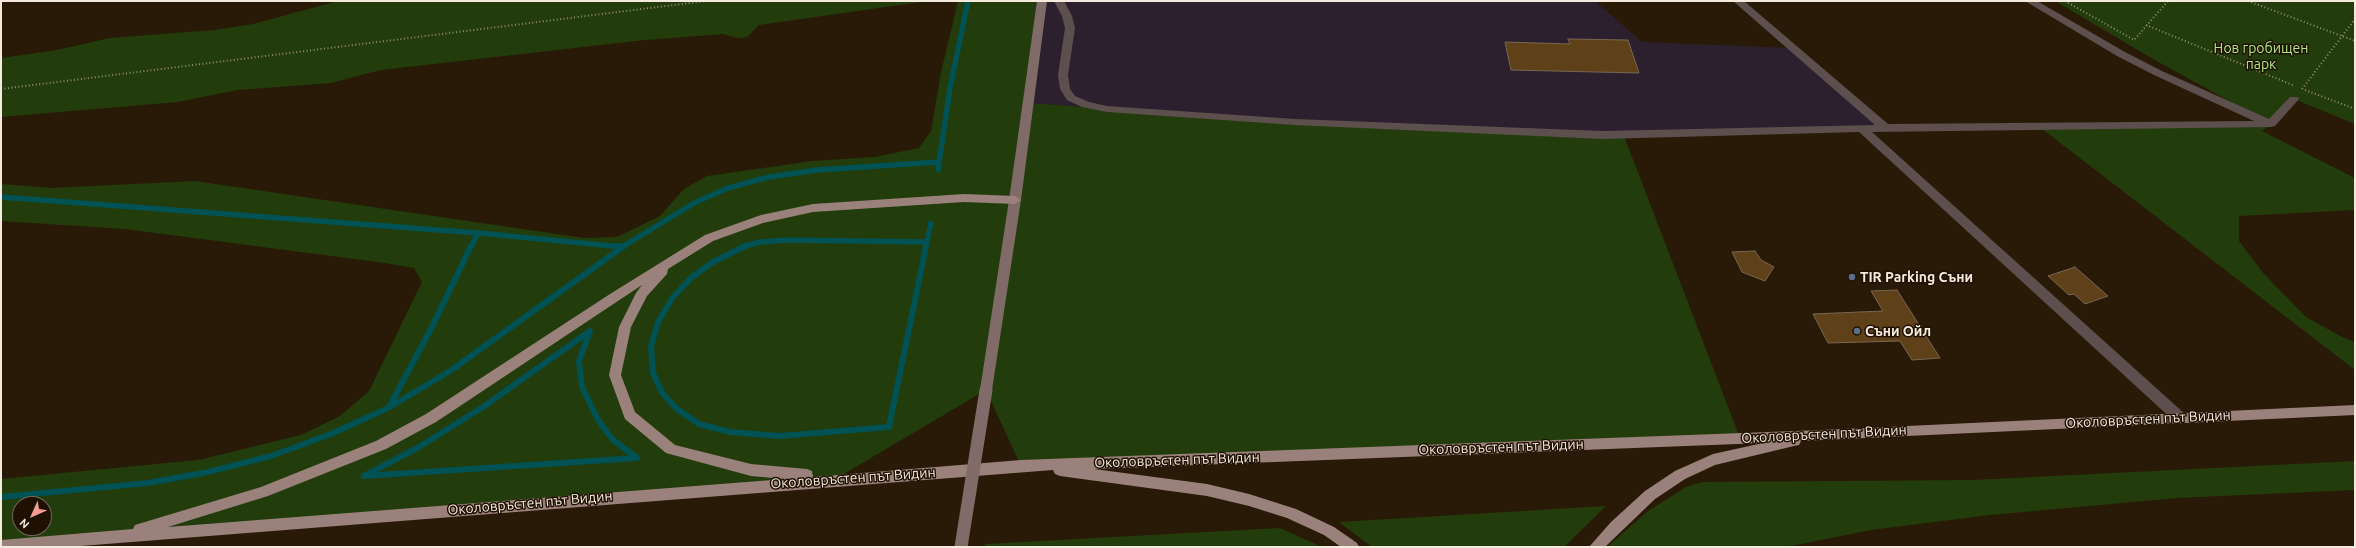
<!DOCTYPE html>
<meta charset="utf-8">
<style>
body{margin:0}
#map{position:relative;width:2356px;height:548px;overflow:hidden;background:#291a07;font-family:Ubuntu,sans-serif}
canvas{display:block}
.frame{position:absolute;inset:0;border:2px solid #f4eade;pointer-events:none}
.north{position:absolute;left:12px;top:496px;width:40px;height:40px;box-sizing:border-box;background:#1f1101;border:1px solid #746859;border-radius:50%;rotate:225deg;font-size:11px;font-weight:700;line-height:16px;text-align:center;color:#f4eade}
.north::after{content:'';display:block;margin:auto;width:14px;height:18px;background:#f59c90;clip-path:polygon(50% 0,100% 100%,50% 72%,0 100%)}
</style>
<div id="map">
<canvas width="2356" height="548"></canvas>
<div class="frame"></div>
<div class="north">N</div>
</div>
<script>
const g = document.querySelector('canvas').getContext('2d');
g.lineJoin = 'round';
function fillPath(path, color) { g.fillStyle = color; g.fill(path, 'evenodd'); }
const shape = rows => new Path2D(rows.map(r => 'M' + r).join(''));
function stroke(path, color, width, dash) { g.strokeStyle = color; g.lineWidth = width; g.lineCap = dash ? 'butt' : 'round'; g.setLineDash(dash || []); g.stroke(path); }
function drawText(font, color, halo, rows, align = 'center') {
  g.font = font + ' Ubuntu,sans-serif'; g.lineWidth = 3; g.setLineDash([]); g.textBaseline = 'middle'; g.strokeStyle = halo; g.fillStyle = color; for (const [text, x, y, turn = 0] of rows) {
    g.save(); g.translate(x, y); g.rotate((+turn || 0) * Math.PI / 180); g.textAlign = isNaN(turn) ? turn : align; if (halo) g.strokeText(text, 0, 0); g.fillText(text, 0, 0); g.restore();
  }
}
fillPath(shape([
 [1042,1,1595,1,1642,42,1793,48,1886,128,1625,135,1295,122,1028,103]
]), '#2c202e');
fillPath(shape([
 [338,1,928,1,759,25,747,37,737,38,723,34,645,40,381,70,331,83,237,90,178,102,1,117,1,58,57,50,110,38,214,30,253,24],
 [958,1,1042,1,1028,103,1155,112,1624,136,1740,438,1021,466,986,390,837,478,1,546,1,479,198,460,301,435,340,416,369,391,422,282,414,268,385,263,125,229,1,221,1,184,51,188,195,181,584,238,617,237,660,216,684,189,707,176,812,161,875,157,919,148,931,131,941,72],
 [20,504,44,504,44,528,20,528],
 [2055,1,2355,1,2355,124,2294,99,2271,124,2262,131,2355,178,2355,210,2239,216,2239,241,2264,274,2306,317,2342,337,2355,342,2355,370,2037,125,2271,124,2153,59],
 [2355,461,2355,490,2177,498,1990,515,1871,530,1786,547,1607,547,1648,511,1686,487,1702,482,1973,480],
 [1606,506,1564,547,1372,547,1339,522],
 [1280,528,1322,547,984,547,985,544]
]), '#233c0b');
stroke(shape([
 [938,170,950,88,968,1],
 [1,197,478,233,623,247],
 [927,242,931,223],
 [471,247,478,233],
 [622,247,696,202,728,188,769,177,817,170,939,162],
 [742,247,760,242,787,240,927,242],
 [926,247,927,242]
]), '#005254', 5.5);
stroke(shape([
 [617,246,623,247],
 [745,246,713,262,692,277,673,297,658,322,651,347,653,373,663,394,677,409,699,424,730,432,780,436,889,427,926,246],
 [590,331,579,361,582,387,597,418,612,439,637,458,364,476,419,447,483,407,590,331],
 [389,407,432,327,471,246],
 [1,497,148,483,208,472,271,456,331,434,388,408,450,371,624,246]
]), '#005254', 6);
const building = shape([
 [1568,39,1628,40,1639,73,1511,70,1505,42,1570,44,1568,39],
 [1755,251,1761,260,1774,267,1765,281,1742,272,1732,252,1755,251],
 [2075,267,2108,296,2085,304,2074,294,2069,295,2048,276,2075,267],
 [1897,290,1940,358,1912,360,1900,341,1828,343,1813,314,1883,311,1871,291,1897,290]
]);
fillPath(building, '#5f4119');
stroke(building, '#786752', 1);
stroke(shape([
 [2065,1,2134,40,2168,1],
 [2248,1,2355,41],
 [2146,25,2295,86],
 [1,89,706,1],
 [2302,89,2355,19],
 [2305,90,2355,109]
]), '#988b7c', 2, [1, 2.5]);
fillPath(shape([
 [1054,1,1064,1,1072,16,1075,28,1068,75,1070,89,1075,96,1089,102,1107,106,1295,119,1603,131,1875,125,1733,1,1744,1,1888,124,2254,121,2154,75,2117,56,2025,1,2037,1,2125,52,2162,71,2269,119,2290,97,2298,97,2299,99,2275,126,2271,127,1872,132,2185,414,2187,418,2185,422,2180,423,2175,422,1859,132,1603,139,1295,125,1107,112,1082,107,1067,100,1060,89,1058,75,1065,28,1062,16,1054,1]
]), '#5c4f4d');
fillPath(shape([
 [1037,1,1047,1,1021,200,992,390,991,394,986,395,981,394,980,390,1009,200,1037,1]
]), '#806b68');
fillPath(shape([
 [964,194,1015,196,1021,200,1015,204,964,202,813,212,763,223,713,241,668,269,667,274,647,296,631,327,621,375,635,412,675,445,751,464,807,469,812,471,813,477,1021,460,1822,430,2355,405,2355,415,1801,441,1799,445,1794,446,1715,465,1685,479,1655,499,1605,547,1589,547,1611,522,1645,491,1675,471,1713,454,1763,443,1094,469,1207,484,1249,494,1296,509,1334,527,1357,543,1359,547,1341,547,1324,535,1287,518,1249,506,1207,496,1060,476,1055,474,1053,470,68,547,1,547,1,540,133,529,135,525,261,487,376,441,426,414,610,294,705,235,761,215,813,204,964,194],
 [642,285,636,293,619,327,609,375,625,419,666,453,751,476,785,479,168,527,268,496,386,449,436,422,642,285]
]), '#9b817c');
stroke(shape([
 [961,547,986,390]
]), '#806b68', 13);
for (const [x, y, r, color] of [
 [1852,277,4,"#5c6f8a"],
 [1857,331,4,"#5c6f8a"]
]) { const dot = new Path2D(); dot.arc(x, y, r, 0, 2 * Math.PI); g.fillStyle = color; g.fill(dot); stroke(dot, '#1f1101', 1.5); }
drawText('14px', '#aee782', '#1f1101', [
 ["Нов гробищен",2261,48],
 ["парк",2261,64]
]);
drawText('bold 14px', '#f4eade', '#1f1101', [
 ["TIR Parking Съни",1860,277],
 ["Съни Ойл",1865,331]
], 'left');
drawText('14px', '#f4eade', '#1f1101', [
 ["Околовръстен път Видин",2148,419,-3],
 ["Околовръстен път Видин",1824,434,-3],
 ["Околовръстен път Видин",1501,447,-2],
 ["Околовръстен път Видин",1177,460,-2],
 ["Околовръстен път Видин",853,478,-4],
 ["Околовръстен път Видин",530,503,-5]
]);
</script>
